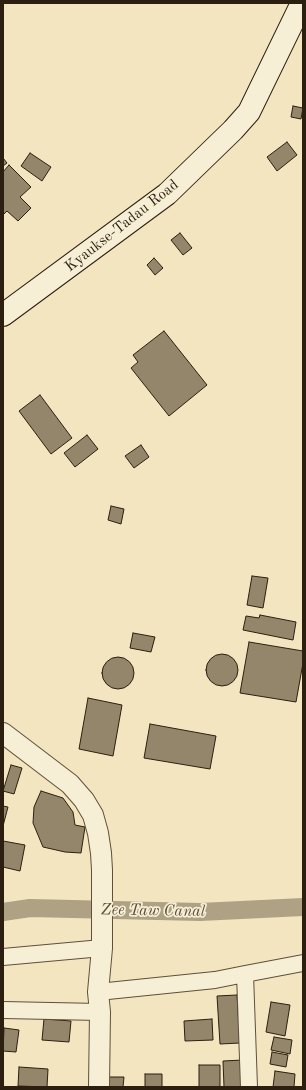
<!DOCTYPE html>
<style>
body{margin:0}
#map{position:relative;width:306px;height:1090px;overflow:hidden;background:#f3e5c0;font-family:"Old Standard TT",serif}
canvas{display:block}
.frame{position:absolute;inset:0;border:4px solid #2c1f0f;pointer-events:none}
</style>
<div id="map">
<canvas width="306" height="1090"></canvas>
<div class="frame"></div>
</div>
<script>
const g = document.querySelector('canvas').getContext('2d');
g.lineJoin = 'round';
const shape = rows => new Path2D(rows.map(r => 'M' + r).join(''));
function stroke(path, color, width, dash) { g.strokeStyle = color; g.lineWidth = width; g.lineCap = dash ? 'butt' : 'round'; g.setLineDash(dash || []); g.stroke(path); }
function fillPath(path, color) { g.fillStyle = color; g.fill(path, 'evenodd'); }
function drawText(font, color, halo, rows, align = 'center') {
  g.font = font + ' "Old Standard TT",serif'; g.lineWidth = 3.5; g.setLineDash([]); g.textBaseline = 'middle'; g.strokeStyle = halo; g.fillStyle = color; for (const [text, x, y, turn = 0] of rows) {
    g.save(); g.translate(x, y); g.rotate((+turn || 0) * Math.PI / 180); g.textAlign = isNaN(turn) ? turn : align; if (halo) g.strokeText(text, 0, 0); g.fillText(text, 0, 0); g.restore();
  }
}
stroke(shape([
 [3,912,30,908,200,912,303,907]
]), '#afa284', 18);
const building = shape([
 [293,106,303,108,301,119,291,117,293,106],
 [287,142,297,155,277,171,267,157,287,142],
 [30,153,51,167,42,181,21,166,30,153],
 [3,158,7,163,3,166,3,158],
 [9,165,31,187,20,197,31,208,18,221,7,211,3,215,3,172,9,165],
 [180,233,192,248,183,255,171,240,180,233],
 [154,258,163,268,155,275,147,265,154,258],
 [164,331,207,385,169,416,131,368,138,362,133,355,164,331],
 [40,395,72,438,51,454,19,411,40,395],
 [87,435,98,449,75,467,64,453,87,435],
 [141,445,149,457,134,468,125,456,141,445],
 [111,506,124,509,121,524,108,520,111,506],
 [252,576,268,578,263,608,247,605,252,576],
 [260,615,296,622,293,640,243,630,246,616,259,618,260,615],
 [133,633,155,637,151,652,130,648,133,633],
 [249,642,303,651,303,663,296,702,240,693,249,642],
 '206 670a16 16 0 1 1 32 0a16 16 0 1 1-32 0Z',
 '102 673a16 16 0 1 1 32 0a16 16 0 1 1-32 0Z',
 [88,698,122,705,113,756,79,749,88,698],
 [150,724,216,736,210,769,144,758,150,724],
 [11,765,22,768,14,794,3,791,11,765],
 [41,791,63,798,73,812,75,825,85,827,81,853,65,852,43,847,33,823,34,807,41,791],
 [3,806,8,807,3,826,3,806],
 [3,841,25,845,20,871,3,867,3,841],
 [237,995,240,1043,220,1044,217,996,237,995],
 [271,1002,290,1005,285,1036,266,1032,271,1002],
 [44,1019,71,1021,69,1042,42,1040,44,1019],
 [212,1019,213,1040,185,1041,184,1021,212,1019],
 [4,1028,19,1030,16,1052,3,1051,4,1028],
 [274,1037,292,1040,290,1054,271,1050,274,1037],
 [272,1052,288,1055,286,1067,270,1064,272,1052],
 [243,1060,243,1087,224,1087,223,1061,243,1060],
 [199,1065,220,1065,220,1087,199,1087,199,1065],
 [19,1067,48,1069,47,1087,18,1086,19,1067],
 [275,1071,295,1074,294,1087,273,1087,275,1071],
 [145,1074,162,1074,162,1087,145,1087,145,1074],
 [109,1077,124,1077,123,1087,108,1087,109,1077]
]);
fillPath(building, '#93866b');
stroke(building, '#2c1f0f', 1);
const minor = shape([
 [3,957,102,948],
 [245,974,249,1087],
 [98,992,215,980,245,974,303,963],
 [3,1010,100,1012]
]);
const tertiary = shape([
 [3,733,70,784,84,800,93,815,98,833,101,853,102,870,102,948,98,992,100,1012,99,1087]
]);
const secondary = shape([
 [3,315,167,194,233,130,249,112,302,3]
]);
stroke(minor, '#5e503b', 18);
stroke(tertiary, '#5e503b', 22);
stroke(secondary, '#2c1f0f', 24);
stroke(minor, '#f7eed6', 16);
stroke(tertiary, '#f7eed6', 20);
stroke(secondary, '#f7eed6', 22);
drawText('15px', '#2c1f0f', '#f7eed6', [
 ["Kyaukse-Tadau Road",122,226,-38]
]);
drawText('italic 16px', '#5a4d38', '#f7eed6', [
 ["Zee Taw Canal",153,911,1]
]);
</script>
